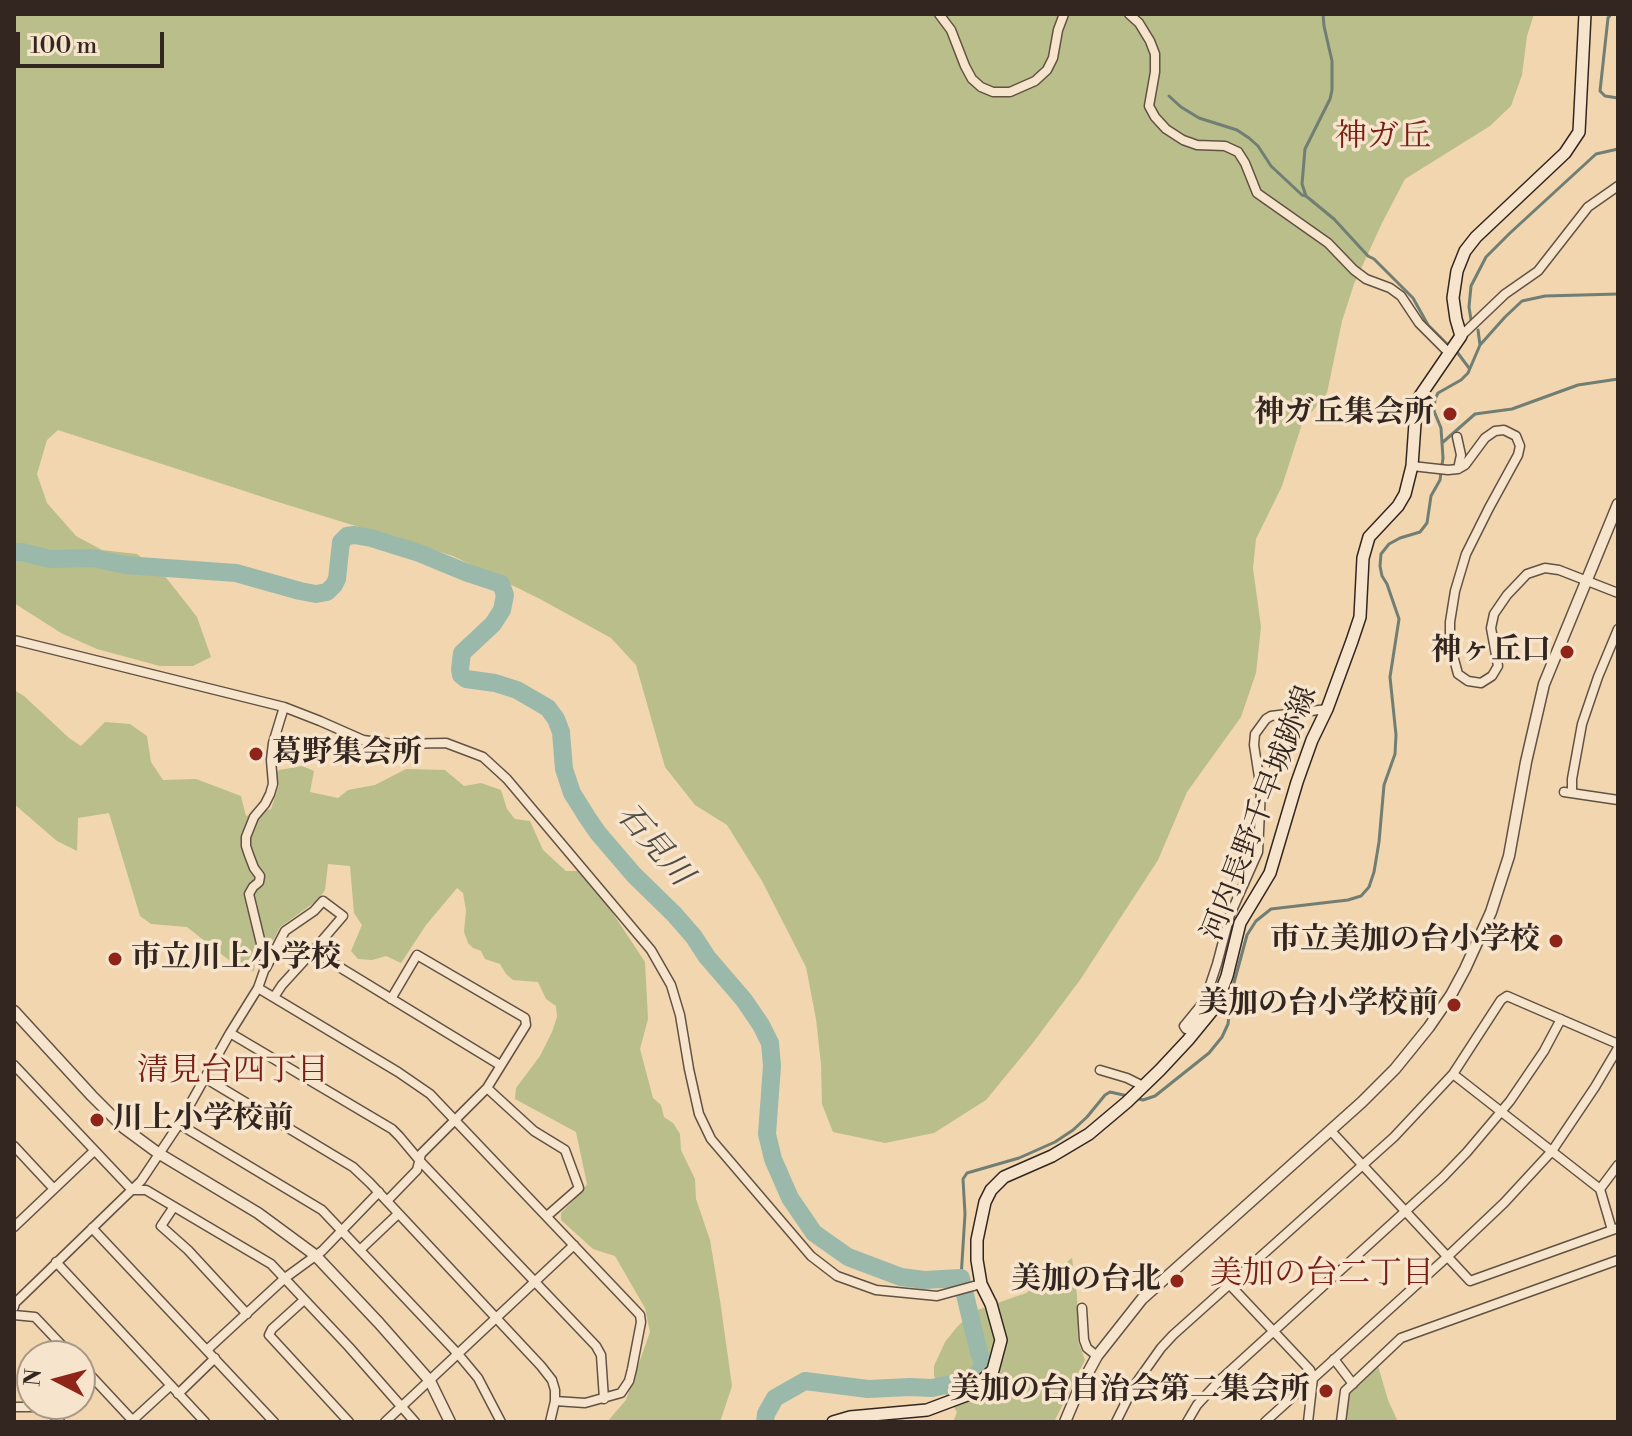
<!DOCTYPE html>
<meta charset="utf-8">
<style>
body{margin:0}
#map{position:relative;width:1632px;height:1436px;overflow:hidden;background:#f1d6b0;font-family:"Libre Bodoni",serif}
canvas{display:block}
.frame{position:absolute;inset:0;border:16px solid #332620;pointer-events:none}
.north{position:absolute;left:16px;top:1340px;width:80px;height:80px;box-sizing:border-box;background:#f6e4cc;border:2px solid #a89887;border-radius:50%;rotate:276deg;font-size:22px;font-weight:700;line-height:32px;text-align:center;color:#332620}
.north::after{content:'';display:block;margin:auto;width:28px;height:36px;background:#8f2418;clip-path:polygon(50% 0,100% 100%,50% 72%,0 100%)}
.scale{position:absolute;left:16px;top:32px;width:148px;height:36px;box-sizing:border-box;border:4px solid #332620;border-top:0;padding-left:10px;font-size:24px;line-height:28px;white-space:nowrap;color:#332620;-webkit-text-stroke:6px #f6e4cc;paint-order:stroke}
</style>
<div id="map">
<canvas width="1632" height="1436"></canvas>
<div class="frame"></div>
<div class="north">N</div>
<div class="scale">100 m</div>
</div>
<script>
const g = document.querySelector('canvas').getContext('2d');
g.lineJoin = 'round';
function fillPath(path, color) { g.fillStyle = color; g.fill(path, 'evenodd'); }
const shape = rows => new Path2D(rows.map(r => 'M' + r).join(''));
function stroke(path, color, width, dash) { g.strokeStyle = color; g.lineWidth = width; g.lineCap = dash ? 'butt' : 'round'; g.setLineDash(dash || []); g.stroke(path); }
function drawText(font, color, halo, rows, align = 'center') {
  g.font = font + ' "Libre Bodoni","Noto Serif JP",serif'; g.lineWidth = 7; g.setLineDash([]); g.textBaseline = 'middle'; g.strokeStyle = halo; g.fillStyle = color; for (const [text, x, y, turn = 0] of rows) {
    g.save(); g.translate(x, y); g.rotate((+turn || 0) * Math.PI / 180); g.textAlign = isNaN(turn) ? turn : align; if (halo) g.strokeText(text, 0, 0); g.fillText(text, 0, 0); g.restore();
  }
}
fillPath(shape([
 [14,14,1534,14,1527,36,1522,75,1511,106,1490,126,1405,179,1382,223,1354,284,1342,321,1327,393,1302,424,1282,486,1256,539,1253,568,1261,627,1256,673,1241,717,1187,792,1158,860,1080,980,1032,1044,986,1100,934,1133,885,1143,833,1132,822,1104,821,1064,816,1019,806,967,762,881,727,825,695,805,665,767,636,665,611,638,540,599,453,556,278,502,58,430,47,440,37,474,47,503,76,536,102,550,137,554,164,575,197,617,211,657,193,666,160,666,97,649,61,633,14,603],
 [14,690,24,696,69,738,81,746,105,722,130,724,147,736,151,762,163,780,196,779,241,796,246,816,271,809,279,785,276,775,279,770,302,766,314,771,310,792,338,798,348,790,375,785,406,769,445,770,464,786,481,783,501,790,507,809,515,819,530,821,543,850,566,871,579,871,596,888,645,962,648,1019,640,1049,653,1098,661,1105,664,1117,673,1123,680,1134,681,1150,695,1179,696,1199,710,1240,720,1300,732,1386,720,1422,607,1422,626,1400,650,1332,645,1308,615,1256,593,1249,561,1220,561,1213,582,1192,587,1184,576,1132,515,1099,516,1088,540,1056,552,1032,557,1017,556,1006,546,999,538,982,513,980,506,974,500,964,485,959,481,951,473,948,468,943,464,932,466,910,463,893,457,888,426,925,401,963,386,956,372,960,358,959,351,951,362,925,354,913,350,866,328,864,325,890,318,900,280,927,271,945,256,956,254,971,239,968,187,927,151,924,140,916,109,813,78,818,77,851,57,841,14,804],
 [1072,1258,1077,1295,1078,1341,1085,1360,1054,1422,953,1422,957,1412,934,1376,934,1366,945,1342,957,1327,972,1312,1026,1293],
 [1378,1366,1388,1400,1398,1422,1344,1422,1348,1393]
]), '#b9be8b');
stroke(shape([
 [1323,14,1324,26,1332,61,1332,90,1330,99,1305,149,1302,184,1306,196,1334,219,1368,256,1374,259,1413,298,1428,325,1447,344],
 [1611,14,1608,18,1600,91,1605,96,1618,98],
 [1169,96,1181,107,1199,118,1237,130,1249,138,1258,146,1271,166,1302,195,1306,196],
 [1471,320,1469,307,1471,286,1486,257,1510,233,1596,154,1618,149],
 [1478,330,1480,345],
 [1457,352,1469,368],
 [1442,443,1475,414,1512,409,1578,385,1618,379],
 [1135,1098,1143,1100,1155,1096,1209,1053,1222,1037,1228,1024,1232,990,1247,935,1256,921,1271,909,1348,900,1361,896,1369,887,1374,872,1379,842,1384,785,1395,754,1396,735,1390,677,1399,619,1387,584,1382,576,1380,566,1381,554,1389,544,1400,538,1420,532,1427,523,1431,496,1440,480,1443,458,1441,428,1434,411,1435,399,1438,393,1461,380,1468,373,1480,345,1505,317,1522,301,1545,296,1618,294],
 [961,1278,965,1214,963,1179,967,1173,1019,1158,1055,1142,1073,1130,1087,1117,1105,1095,1110,1092,1128,1096]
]), '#717e73', 3);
stroke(shape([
 [14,552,22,552,50,559,93,558,125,565,236,573,300,591,316,594,327,592,334,585,337,579,341,542,347,536,354,535,371,538,419,553,465,572,501,584,505,595,502,610,493,624,462,653,460,669,461,675,466,679,495,683,517,690,548,708,556,719,561,732,564,769,572,793,587,817,598,833,634,875,674,914,694,937,707,957,744,1000,761,1025,770,1043,772,1066,767,1134,773,1159,790,1198,814,1233,848,1257,901,1277,924,1280,961,1278,979,1353,984,1364,974,1379,932,1388,910,1387,868,1389,805,1381,775,1398,766,1414,765,1422]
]), '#9bb9ab', 18);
const minor = shape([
 [939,14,951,30,965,66,972,79,981,87,993,92,1010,92,1035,81,1047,70,1053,58,1058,30,1064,14],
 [1129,14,1139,23,1150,41,1155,54,1155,72,1149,106,1155,117,1166,129,1183,140,1197,145,1225,146,1238,152,1245,163,1257,193,1328,243,1354,270,1366,279,1390,288,1401,296,1419,323,1450,354],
 [1461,336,1505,294,1538,271,1588,207,1618,186],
 [1457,437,1461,455,1458,469],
 [1412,466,1448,470,1458,469,1465,465,1485,438,1495,431,1504,430,1516,436,1520,446,1518,455,1489,508,1466,554,1455,591,1450,622,1450,644,1458,674,1468,681,1481,683,1492,676,1498,666,1491,628,1494,614,1507,595,1527,574,1545,568,1559,570,1618,593],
 [14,640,284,707,320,721,363,740,393,744,446,743,483,757,507,779,651,950,671,985,680,1015,689,1069,699,1114,711,1139,811,1256,837,1276,876,1290,937,1296,981,1284],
 [1564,792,1618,800],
 [1572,793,1572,779,1582,724,1598,677,1618,629],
 [266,968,285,931,314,911,323,901,343,916,313,951],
 [258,988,398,1072,430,1094,640,1315,641,1322,632,1369,629,1381,621,1393,585,1403,555,1401],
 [274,997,282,985,313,951,500,1065],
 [1214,1007,1204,1011,1186,1029,1184,1026,1202,1004,1208,991,1217,964,1230,915,1258,852,1261,790,1254,745,1255,734,1266,719,1271,716,1327,709],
 [230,1033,392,1129,399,1136,420,1161,596,1346,601,1355,604,1399],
 [14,1065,132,1190,146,1190,271,1264,349,1347,415,1422],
 [1100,1070,1127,1078,1143,1086],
 [1453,1074,1600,1189,1618,1165],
 [205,1078,353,1167,370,1183,541,1366,552,1380,555,1390,555,1401,550,1422],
 [487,1088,534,1131,565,1150,579,1188,547,1216],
 [179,1124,322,1210,458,1354,478,1378,501,1422],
 [1331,1131,1470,1281,1618,1228],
 [14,1146,54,1189],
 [1600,1189,1612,1230],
 [387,1201,417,1170,421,1154,487,1088,526,1025,525,1018,417,955,391,999],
 [173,1208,161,1226,188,1250,247,1314],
 [14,1227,94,1151],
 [92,1228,274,1422],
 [361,1249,398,1214],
 [56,1262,205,1422],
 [1230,1285,1310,1370,1313,1378,1308,1422],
 [304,1300,272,1329,269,1335,349,1422],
 [14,1307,15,1303,141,1181,179,1124,230,1033,258,988,265,968,264,956,249,894,253,887,259,882,260,876,254,868,249,855,246,846,246,837,254,817,265,804,270,794,273,784,271,760,273,743,284,707],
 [1082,1308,1084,1340,1087,1348,1097,1356],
 [14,1315,35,1317,72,1356],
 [208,1349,285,1278,322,1251,379,1192],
 [1334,1359,1353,1384],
 [80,1364,134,1422],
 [178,1394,215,1358],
 [14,1407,46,1407,60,1422],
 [133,1420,170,1386],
 [385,1422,574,1245],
 [1116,1422,1134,1386,1161,1348,1173,1335,1394,1137,1453,1074,1501,1000,1507,996,1618,1044],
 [1187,1422,1197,1405,1220,1380,1443,1177,1467,1152,1510,1101,1544,1051,1561,1019],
 [1265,1422,1446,1258,1504,1203,1552,1151,1595,1087,1618,1048],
 [1341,1422,1345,1391,1401,1338,1618,1260]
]);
const tertiary = shape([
 [14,1011,92,1096,124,1128,158,1153,258,1213,315,1255,379,1323,430,1381,450,1422],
 [1065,1422,1078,1391,1097,1356,1142,1299,1362,1102,1395,1069,1429,1027,1451,995,1465,969,1491,912,1509,856,1526,762,1544,684,1618,504]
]);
const secondary = shape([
 [833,1422,850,1417,927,1410,967,1395,993,1370,1001,1340,991,1304,981,1284,977,1260,977,1240,985,1202,991,1190,1004,1177,1052,1156,1089,1134,1127,1102,1160,1070,1188,1040,1215,1007,1227,976,1240,923,1270,873,1297,782,1312,740,1327,709,1352,641,1360,617,1363,558,1369,537,1398,506,1405,494,1412,466,1416,409,1420,396,1461,336,1456,319,1453,298,1457,271,1465,251,1476,237,1565,153,1579,132,1585,14]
]);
stroke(minor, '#625244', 11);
stroke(tertiary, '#625244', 13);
stroke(secondary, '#332620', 14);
stroke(minor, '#f6e4cc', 8);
stroke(tertiary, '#f6e4cc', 10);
stroke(secondary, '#f6e4cc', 11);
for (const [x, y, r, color] of [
 [1450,414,8,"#8f2418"],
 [1567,652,8,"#8f2418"],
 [256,754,8,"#8f2418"],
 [1556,941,8,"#8f2418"],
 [115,959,8,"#8f2418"],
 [1454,1005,8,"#8f2418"],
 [97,1120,8,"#8f2418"],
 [1177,1281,8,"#8f2418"],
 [1326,1391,8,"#8f2418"]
]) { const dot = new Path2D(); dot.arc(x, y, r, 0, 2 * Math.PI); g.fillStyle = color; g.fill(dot); stroke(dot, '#f6e4cc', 3); }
drawText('bold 30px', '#332620', '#f6e4cc', [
 ["神ガ丘集会所",1434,414],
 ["神ヶ丘口",1551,652],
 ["葛野集会所",272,754,"left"],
 ["市立美加の台小学校",1540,941],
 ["市立川上小学校",131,959,"left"],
 ["美加の台小学校前",1438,1005],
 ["川上小学校前",113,1120,"left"],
 ["美加の台北",1161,1281],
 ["美加の台自治会第二集会所",1310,1391]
], 'right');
drawText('30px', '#332620', '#f6e4cc', [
 ["河内長野千早城跡線",1261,814,-69]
]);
drawText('32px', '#7a1f14', '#f6e4cc', [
 ["神ガ丘",1383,138],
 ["清見台四丁目",233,1072],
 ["美加の台二丁目",1322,1275]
]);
drawText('italic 32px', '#4d4b43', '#f6e4cc', [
 ["石見川",653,846,49]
]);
</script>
